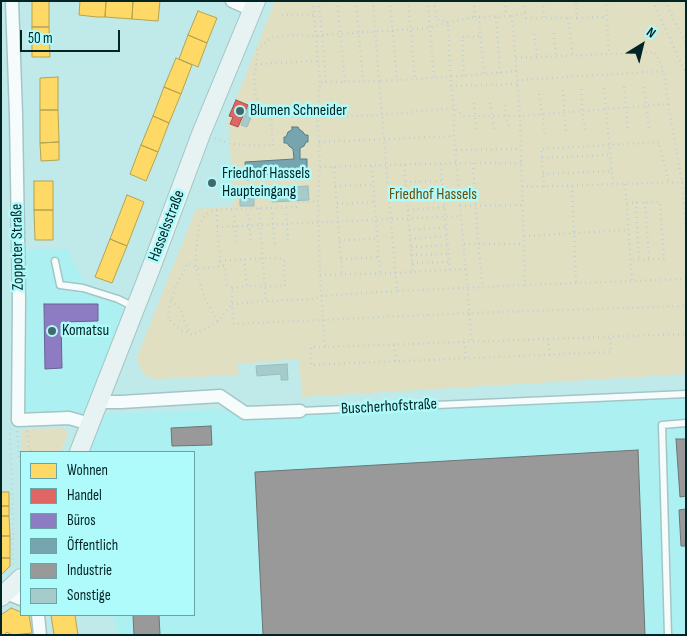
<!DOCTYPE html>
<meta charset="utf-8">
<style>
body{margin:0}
#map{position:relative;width:687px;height:636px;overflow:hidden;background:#c0eaea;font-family:"Sofia Sans Condensed",sans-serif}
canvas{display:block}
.frame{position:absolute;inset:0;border:2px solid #032425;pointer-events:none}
.legend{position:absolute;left:20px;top:451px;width:175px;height:165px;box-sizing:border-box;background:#affbfb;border:1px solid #6aa5a5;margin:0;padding:6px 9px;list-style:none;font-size:15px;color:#032425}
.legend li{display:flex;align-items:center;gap:10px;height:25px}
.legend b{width:25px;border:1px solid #6aa5a5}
.north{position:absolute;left:617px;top:20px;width:50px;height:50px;-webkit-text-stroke:4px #affbfb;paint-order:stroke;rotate:36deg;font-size:14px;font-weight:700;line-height:20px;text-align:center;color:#032425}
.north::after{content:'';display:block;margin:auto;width:18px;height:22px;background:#032425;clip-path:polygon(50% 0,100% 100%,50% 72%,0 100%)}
.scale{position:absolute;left:20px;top:30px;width:100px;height:22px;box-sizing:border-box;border:2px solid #032425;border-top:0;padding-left:6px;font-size:15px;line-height:18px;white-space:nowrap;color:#032425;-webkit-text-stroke:4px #affbfb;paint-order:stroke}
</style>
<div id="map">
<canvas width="687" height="636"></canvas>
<div class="frame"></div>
<ul class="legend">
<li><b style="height:14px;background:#ffd966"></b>Wohnen</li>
<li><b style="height:14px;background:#e06666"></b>Handel</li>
<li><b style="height:14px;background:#8e7cc3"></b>Büros</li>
<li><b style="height:14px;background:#76a5af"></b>Öffentlich</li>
<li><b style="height:14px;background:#999"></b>Industrie</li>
<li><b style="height:14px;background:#a6cbcb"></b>Sonstige</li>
</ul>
<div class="north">N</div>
<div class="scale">50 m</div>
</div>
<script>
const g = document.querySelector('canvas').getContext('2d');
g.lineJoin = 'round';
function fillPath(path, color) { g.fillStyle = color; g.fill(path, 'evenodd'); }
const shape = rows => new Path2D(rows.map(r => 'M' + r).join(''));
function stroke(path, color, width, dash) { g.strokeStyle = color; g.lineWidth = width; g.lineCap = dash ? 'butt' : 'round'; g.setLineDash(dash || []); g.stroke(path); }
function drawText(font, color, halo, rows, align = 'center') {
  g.font = font + ' "Sofia Sans Condensed",sans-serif'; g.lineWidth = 5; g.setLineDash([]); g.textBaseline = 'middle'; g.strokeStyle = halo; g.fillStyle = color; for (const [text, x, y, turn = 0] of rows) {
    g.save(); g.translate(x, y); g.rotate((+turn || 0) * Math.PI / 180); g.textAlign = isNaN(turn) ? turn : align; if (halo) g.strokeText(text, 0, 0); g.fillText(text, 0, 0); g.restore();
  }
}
fillPath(shape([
 [67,249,84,282,132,302,87,415,23,415,22,250],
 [686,392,686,635,118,635,113,615,194,615,194,452,86,452,102,414]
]), '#adf0f1');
fillPath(shape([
 [275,1,686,1,686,374,302,397,299,359,237,364,239,375,156,379,146,376,141,370,138,362,138,354,196,209,234,206,228,119],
 [64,428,68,433,61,452,22,452,21,429]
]), '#e0dfc2');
const homes = shape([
 [32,1,49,1,49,27,32,27,32,1],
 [80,1,106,1,105,17,97,17,79,15,80,1],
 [106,1,133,1,132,19,105,17,106,1],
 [133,1,160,1,158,21,132,19,133,1],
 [198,11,217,18,207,43,188,35,198,11],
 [32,27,49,27,50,57,32,57,32,27],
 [188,35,207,43,198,67,179,59,188,35],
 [176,58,192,65,181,94,164,87,176,58],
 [58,77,58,110,40,110,40,78,58,77],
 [164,87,181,94,169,123,153,116,164,87],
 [40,110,58,110,59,142,40,143,40,110],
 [153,116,169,123,158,152,141,145,153,116],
 [59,142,59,160,41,161,40,143,59,142],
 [141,145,158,152,146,181,130,174,141,145],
 [34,181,53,181,53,210,34,210,34,181],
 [127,195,144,202,127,246,110,239,127,195],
 [34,210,53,210,53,240,35,240,34,210],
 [110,239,127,246,112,283,95,277,110,239],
 [1,492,9,492,9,506,1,506,1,492],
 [1,506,9,506,9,516,1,516,1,506],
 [1,516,9,516,10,536,1,536,1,516],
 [1,536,10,536,10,558,1,558,1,536],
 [1,558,10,558,10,566,1,575,1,558],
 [11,608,21,612,21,615,29,615,32,633,12,635,7,632,4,635,1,635,1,615,11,608],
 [51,615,75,615,78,635,54,635,51,615]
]);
fillPath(homes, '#ffd966');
stroke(homes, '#b3a352', 1);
const shops = shape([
 [236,100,248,105,238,127,230,124,233,117,229,116,236,100]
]);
fillPath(shops, '#e06666');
stroke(shops, '#9e5252', 1);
const offices = shape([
 [44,304,98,304,98,321,61,322,62,368,45,369,44,304]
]);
fillPath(offices, '#8e7cc3');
stroke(offices, '#646294', 1);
const public = shape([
 [292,127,298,127,299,129,303,132,305,135,308,135,308,142,306,142,304,146,300,148,300,159,307,159,307,172,257,175,258,179,246,180,245,162,294,159,293,149,289,146,287,143,284,143,284,137,286,137,288,132,292,130,292,127]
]);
fillPath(public, '#76a5af');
stroke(public, '#547e86', 1);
const industry = shape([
 [211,426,212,445,172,446,171,428,211,426],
 [676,439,686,439,686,496,680,497,676,439],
 [638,450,645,635,263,635,255,472,638,450],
 [686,509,686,546,681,546,679,510,686,509],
 [133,615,159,615,160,635,134,635,133,615]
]);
fillPath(industry, '#999');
stroke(industry, '#6c7676', 1);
const building = shape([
 [249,105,255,107,247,127,241,125,249,105],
 [308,186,309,200,272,202,271,189,308,186],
 [254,198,254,206,240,206,240,199,254,198],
 [287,364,288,380,281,380,281,374,257,376,256,366,287,364]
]);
fillPath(building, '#a6cbcb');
stroke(building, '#9bbcbc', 1);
const lane = shape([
 [55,261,60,285,83,288,118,299,134,307],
 [300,411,686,394],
 [668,635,662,425,686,423]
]);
const street = shape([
 [12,1,16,115,19,300,18,420,69,418,90,424],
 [232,1,252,10],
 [98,402,121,402,220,396,245,413,300,411],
 [6,593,21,599],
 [38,615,40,635]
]);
const secondary = shape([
 [79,452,151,268,201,134,256,1],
 [1,597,21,578]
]);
stroke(lane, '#a4c5c5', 9);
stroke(street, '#a4c5c5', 15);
stroke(secondary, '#a4c5c5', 20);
stroke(shape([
 [313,1,320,83,317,117,319,142,320,167,318,201,320,275,325,347,686,334],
 [319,1,326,82,320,83],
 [337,1,345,82,379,81,373,1],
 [356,1,363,81],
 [390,1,397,80],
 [408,1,415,79],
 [428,1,434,78],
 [434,1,436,19,448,22,475,17],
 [474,1,475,17,512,16],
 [505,1,506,16],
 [524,1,525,13,512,16,520,116,525,285,686,279],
 [543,1,544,18],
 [608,1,606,2,609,54],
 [653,1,686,74],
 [665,1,686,45],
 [525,13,526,18,577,18,576,1],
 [282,15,313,15],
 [479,17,484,74],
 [496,17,500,73],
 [568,18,573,56],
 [577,18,607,17],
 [554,33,556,57],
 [534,34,537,57],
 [516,58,655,52,664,71],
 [256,64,317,61],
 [517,71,450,77,379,81,397,291,525,285],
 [464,76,462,37,481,36],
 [517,80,664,71,668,104],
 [326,82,345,82],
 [451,86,518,84],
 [624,87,628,130],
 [644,87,649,128],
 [604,88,613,184],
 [581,89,582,111,586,133],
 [563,90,566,134],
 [539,94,545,134],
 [474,103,477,131],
 [490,103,494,129],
 [505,105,506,116,509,128],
 [271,118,259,110,255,90,254,77,258,49,272,37,291,35,316,36,322,35,430,28,448,22,451,86,454,108,454,136,472,342],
 [215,138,230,144,273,146,271,116,317,117,381,115,454,108,464,116,520,116,668,104,682,182,686,232],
 [319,142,454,136],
 [456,150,521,149],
 [542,158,610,155],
 [473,163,478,244,483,287],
 [441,164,450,270],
 [404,165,413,272],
 [372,166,380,273],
 [320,167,457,163,522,163],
 [334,167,342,274],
 [543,174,611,171],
 [405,182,443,181],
 [625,184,632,281],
 [335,186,373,185],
 [572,186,576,283],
 [522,187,686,182],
 [544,187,541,149,659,142,669,183],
 [406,191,443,189],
 [407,200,444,199],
 [636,202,639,260],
 [645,202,649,259],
 [627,203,660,202,664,259,631,260],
 [337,204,374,202],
 [460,206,523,205],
 [259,208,266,301],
 [217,210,217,227],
 [408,210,445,207],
 [272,213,275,245],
 [248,214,251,244],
 [286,214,287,224,288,243],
 [234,216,237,245],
 [409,230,447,227],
 [524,236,629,230],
 [410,239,447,236],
 [339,240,377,239],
 [464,244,524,244],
 [411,247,448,245],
 [411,255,449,254],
 [341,259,379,257],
 [220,261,263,258,284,259,285,286,247,286,244,260],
 [412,263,449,262],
 [224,266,208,268,196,268,188,263,177,284,169,306,168,318,179,329,192,335,215,324,220,319,232,304,232,288,227,285,224,266,220,261,217,227,461,216],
 [320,275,395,273,466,269],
 [232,288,247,286],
 [397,291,321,296,315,299,266,301,232,304,234,324,469,313,686,306],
 [171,300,181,310,186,325,191,334],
 [218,321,205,299,196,268,196,249,199,226,205,215,213,210,296,207,299,202,318,201],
 [548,339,550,355],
 [464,342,466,358],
 [394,345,396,361],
 [325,347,311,347,311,365,611,352,610,337],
 [11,429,10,430,13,511,13,565],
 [17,431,19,456,21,465],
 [27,431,29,449,32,452],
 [55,452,57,447]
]), '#c3d0d1', 2.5, [1, 4]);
stroke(lane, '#f6fcfc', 6);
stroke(street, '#f6fcfc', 12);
stroke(secondary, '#e7f3f3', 18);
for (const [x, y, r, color] of [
 [240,111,5,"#45696a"],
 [212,183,5,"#45696a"],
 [52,331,5,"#45696a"]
]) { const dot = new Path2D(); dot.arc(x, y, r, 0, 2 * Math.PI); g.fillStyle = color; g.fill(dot); stroke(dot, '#affbfb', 2); }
drawText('16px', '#032425', '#affbfb', [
 ["Blumen Schneider",250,111],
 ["Friedhof Hassels",222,174],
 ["Haupteingang",222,192],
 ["Komatsu",62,331]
], 'left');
drawText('16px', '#714c00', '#affbfb', [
 ["Friedhof Hassels",433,195]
]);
drawText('16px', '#032425', '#affbfb', [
 ["Hasselsstraße",167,226,-69],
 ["Zoppoter Straße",18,247,-91],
 ["Buscherhofstraße",389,407,-3]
]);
</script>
